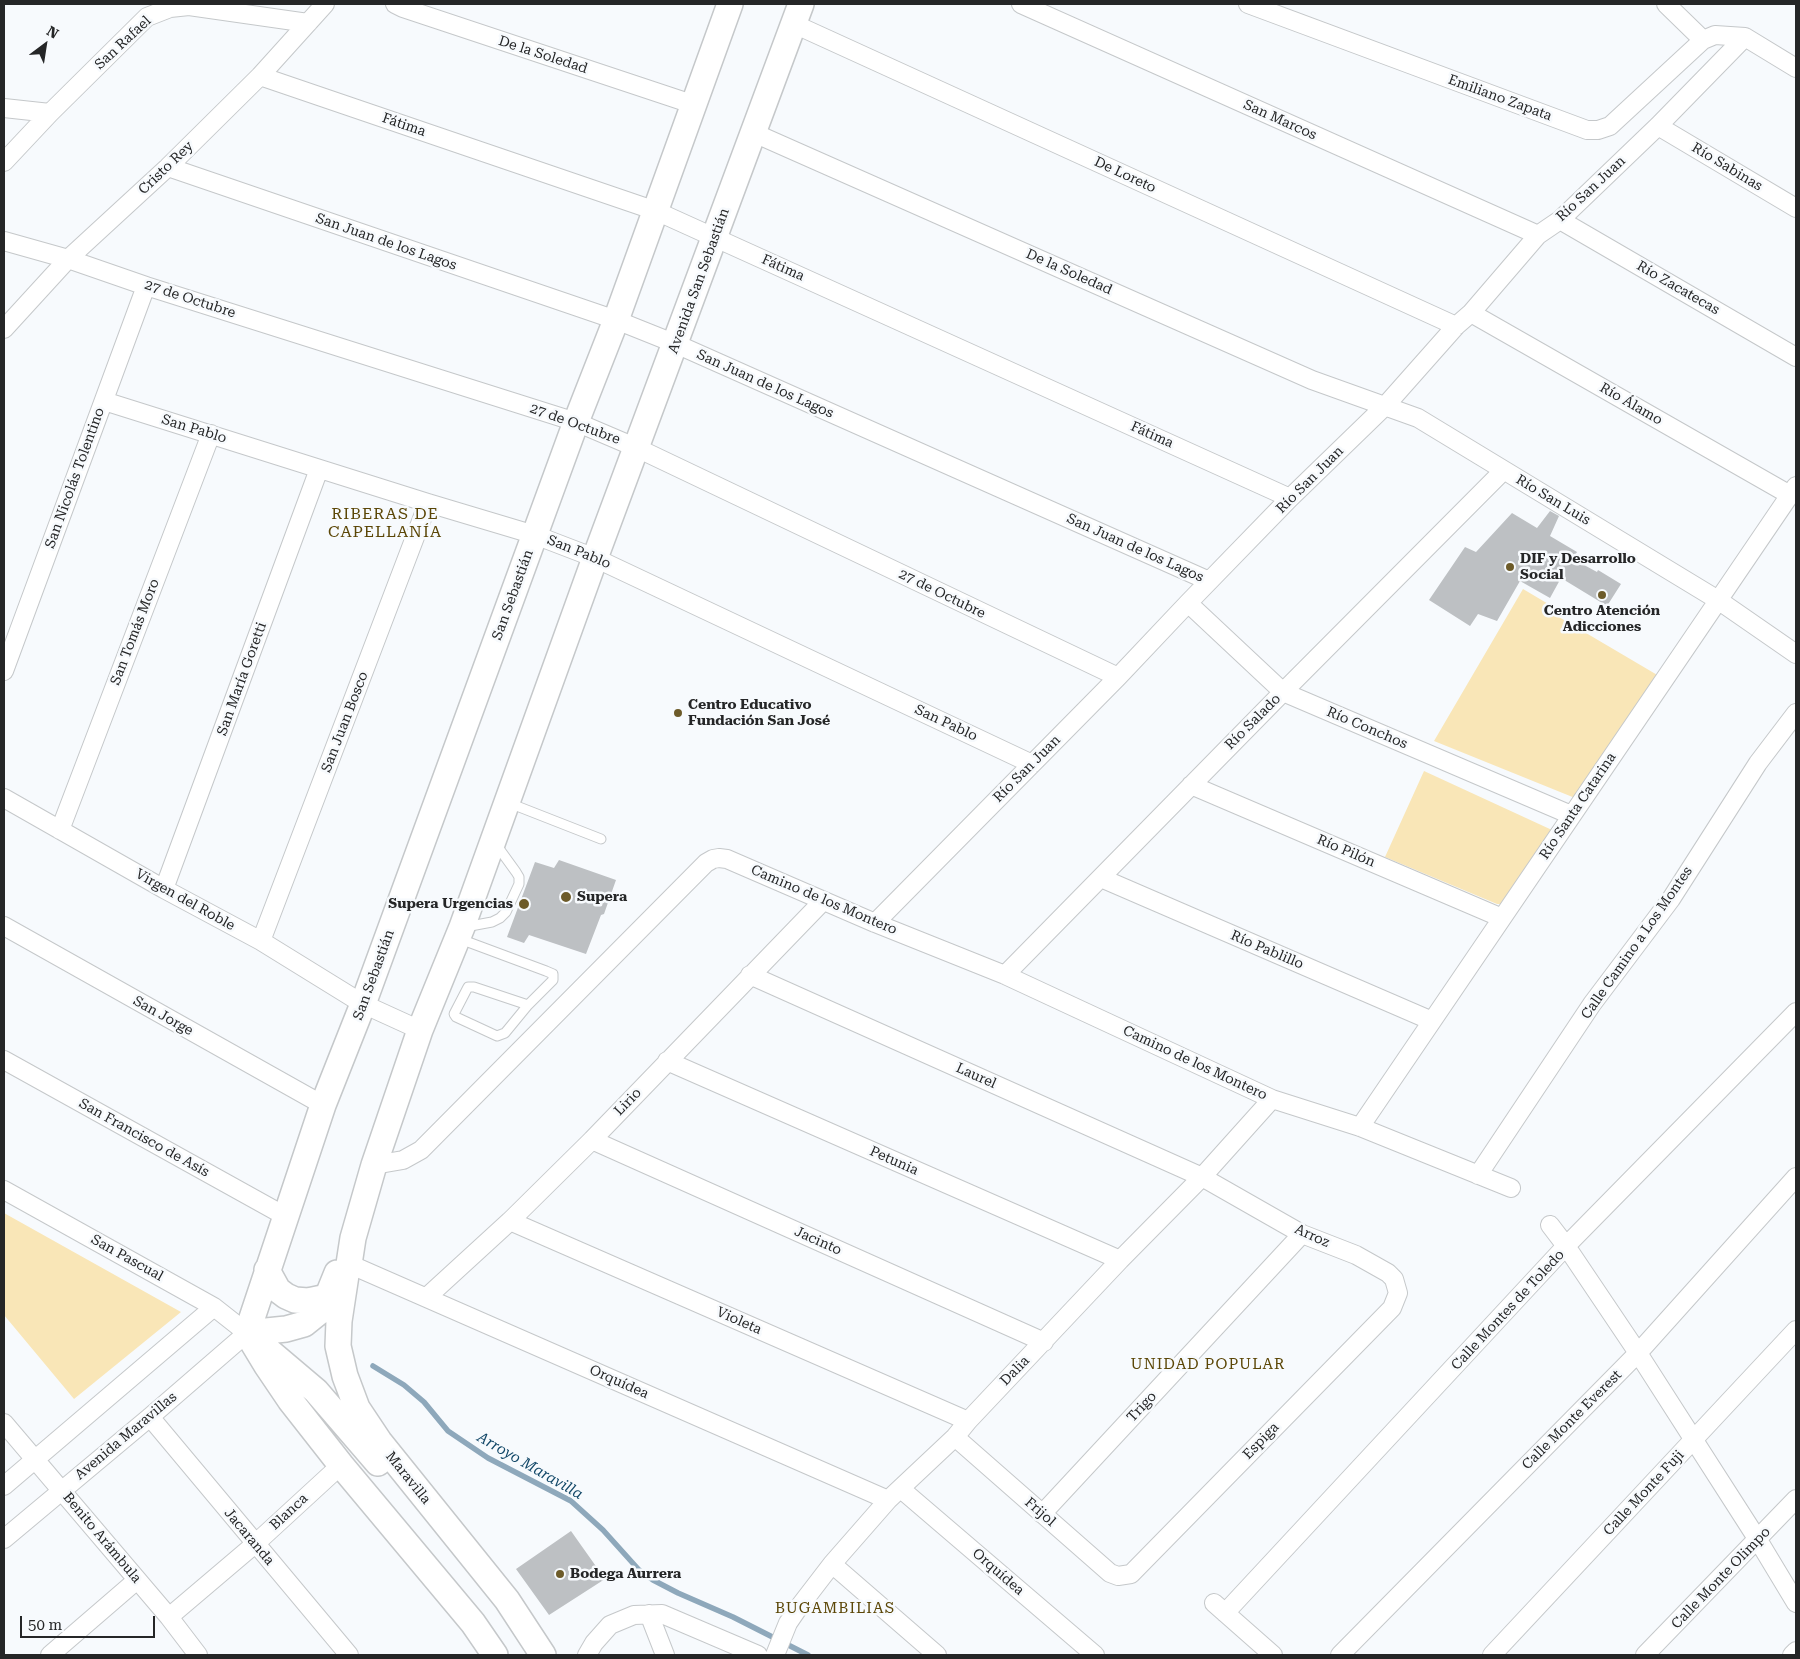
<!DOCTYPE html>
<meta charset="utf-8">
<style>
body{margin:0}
#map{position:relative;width:1800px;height:1659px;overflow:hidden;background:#f7fafd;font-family:"Roboto Serif",serif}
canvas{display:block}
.frame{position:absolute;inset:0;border:5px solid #252627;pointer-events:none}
.north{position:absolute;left:20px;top:20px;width:50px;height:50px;-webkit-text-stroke:4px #f7fafd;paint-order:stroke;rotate:31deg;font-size:14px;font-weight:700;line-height:20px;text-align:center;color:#252627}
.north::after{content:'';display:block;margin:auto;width:18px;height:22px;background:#252627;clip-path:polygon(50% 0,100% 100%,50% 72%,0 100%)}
.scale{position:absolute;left:20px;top:1616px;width:135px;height:22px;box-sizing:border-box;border:2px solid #252627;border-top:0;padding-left:6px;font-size:15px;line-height:18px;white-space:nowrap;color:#252627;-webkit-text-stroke:4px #f7fafd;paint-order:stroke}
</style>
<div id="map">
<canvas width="1800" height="1659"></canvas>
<div class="frame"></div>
<div class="north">N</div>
<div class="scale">50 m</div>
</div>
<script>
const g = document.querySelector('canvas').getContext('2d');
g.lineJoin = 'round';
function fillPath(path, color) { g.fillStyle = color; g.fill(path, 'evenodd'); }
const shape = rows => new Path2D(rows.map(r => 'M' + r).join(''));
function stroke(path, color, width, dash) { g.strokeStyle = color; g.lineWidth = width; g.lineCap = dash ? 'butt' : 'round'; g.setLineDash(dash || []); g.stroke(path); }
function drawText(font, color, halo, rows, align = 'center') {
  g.font = font + ' "Roboto Serif",serif'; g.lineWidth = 5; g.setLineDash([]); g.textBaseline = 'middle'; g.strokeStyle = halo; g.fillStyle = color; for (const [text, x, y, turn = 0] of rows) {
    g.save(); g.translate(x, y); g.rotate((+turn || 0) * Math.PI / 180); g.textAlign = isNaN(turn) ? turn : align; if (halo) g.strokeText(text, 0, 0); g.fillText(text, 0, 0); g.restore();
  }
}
fillPath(shape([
 [1523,589,1550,605,1547,610,1659,676,1575,798,1434,741],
 [1424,771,1552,830,1506,904,1497,904,1385,857],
 [4,1213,181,1312,74,1399,4,1315]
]), '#f9e6b7');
stroke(shape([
 [373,1366,404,1385,424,1402,448,1431,488,1458,571,1501,603,1530,639,1570,653,1580,678,1593,733,1617,808,1655]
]), '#8ea8bb', 5.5);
fillPath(shape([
 [1550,511,1559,516,1550,536,1577,552,1573,559,1597,572,1598,570,1621,584,1607,606,1561,578,1550,598,1520,581,1497,621,1478,614,1470,626,1429,600,1465,547,1476,552,1512,513,1537,528],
 [559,860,616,880,604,914,601,915,586,954,529,935,524,943,507,937,535,862,554,868],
 [571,1531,605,1579,549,1615,516,1569]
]), '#bdc0c3');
const lane = shape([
 [509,803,601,839],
 [465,927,492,922,500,918,506,912,519,884,519,877,516,872,495,843],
 [460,939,546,971,553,974,553,980,528,1005,505,1033,497,1036,456,1017,454,1014,468,987,474,987,528,1005]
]);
const street = shape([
 [395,4,403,8,692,104],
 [1021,4,1538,235],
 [1248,4,1587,130,1598,130,1610,126,1703,40,1715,35,1745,37,1796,68],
 [1666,4,1703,40],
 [794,24,1456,326],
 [260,76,656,211,1290,498],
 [4,108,50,113],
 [1658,126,1796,208],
 [754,133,1312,380,1418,418,1718,600,1796,654],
 [4,162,50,113,147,17,170,8,189,6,308,23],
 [168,167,616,320,676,344,1209,581],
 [1560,220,1796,357],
 [4,241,68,259,146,286,576,422,637,448,1118,677],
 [1471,313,1790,495],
 [4,329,68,259,168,167,260,76,325,4],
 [104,401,428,503,535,535,595,558,1032,764],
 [1188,603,1283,692,1571,815],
 [4,671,146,286],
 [1191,785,1502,918],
 [4,798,164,889,261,941,363,1004,420,1030],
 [60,830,211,434],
 [1101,878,1432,1021],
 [164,889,319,469],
 [875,923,1118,677,1188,603,1290,498,1386,405,1456,326,1471,313,1538,235,1560,220,1658,126,1745,37],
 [4,926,323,1105],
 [261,941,428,503],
 [750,975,1202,1177,1302,1234,1356,1255,1388,1273,1394,1279,1398,1293,1392,1308,1131,1574,1118,1576,1110,1573,955,1437],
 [1005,975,1283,692,1504,470],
 [4,1060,285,1216],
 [667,1061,1120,1260],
 [1360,1127,1796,486],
 [592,1140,1044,1342],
 [374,1165,403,1160,421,1150,706,863,713,859,719,858,727,859,875,923,1005,975,1272,1099,1360,1127,1511,1188],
 [1478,1175,1592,1004,1671,899,1758,763,1796,713],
 [4,1190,214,1307,247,1333,150,1417,4,1539],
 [510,1221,968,1421],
 [1550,1225,1566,1246,1638,1353,1758,1540,1796,1603],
 [349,1264,888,1500],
 [427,1297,510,1221,592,1140,823,901],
 [150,1417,349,1655],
 [4,1423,169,1617,198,1655],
 [4,1486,214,1307],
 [901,1489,1095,1655],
 [1042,1514,1302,1234],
 [832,1564,937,1655],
 [1214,1603,1273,1655],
 [1225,1613,1566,1246,1796,1012],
 [649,1614,665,1655],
 [169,1617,255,1544,341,1465],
 [50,1655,137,1580],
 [587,1655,594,1643,610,1625,634,1615,662,1614,758,1655],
 [775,1655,788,1623,799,1607,832,1564,888,1500,955,1437,968,1421,1120,1260,1202,1177,1272,1099],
 [1340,1655,1638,1353,1796,1177],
 [1492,1655,1796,1330],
 [1645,1655,1796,1499],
 [1792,1655,1796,1651]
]);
const secondary = shape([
 [267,1270,278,1290,286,1296,295,1300,308,1301,327,1297],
 [247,1333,323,1105,363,1004,576,422,616,320,730,4],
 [247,1333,267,1366,290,1400,341,1465,473,1623,495,1655],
 [247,1333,286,1329,304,1324,319,1312,324,1305,337,1273],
 [264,1347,316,1391,378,1463],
 [543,1655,507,1600,379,1441,357,1408,345,1376,338,1346,339,1321,346,1275,349,1264,353,1238,374,1165,420,1030,462,927,595,558,801,4]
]);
stroke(lane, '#c5c8ca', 11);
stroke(street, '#c5c8ca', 20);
stroke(secondary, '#c5c8ca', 28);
stroke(lane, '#fff', 9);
stroke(street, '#fff', 18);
stroke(secondary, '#fff', 25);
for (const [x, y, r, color] of [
 [1510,567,5,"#6d5b29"],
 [1602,595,5,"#6d5b29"],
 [678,713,5,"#6d5b29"],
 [566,897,6,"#6d5b29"],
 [524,904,6,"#6d5b29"],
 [560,1574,5,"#6d5b29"]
]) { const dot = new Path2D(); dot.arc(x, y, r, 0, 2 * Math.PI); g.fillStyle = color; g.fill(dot); stroke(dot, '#f7fafd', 2); }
drawText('14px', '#252627', '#f7fafd', [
 ["San Rafael",123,43,-43],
 ["De la Soledad",543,55,18],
 ["Emiliano Zapata",1500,98,20],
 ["San Marcos",1280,120,24],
 ["Fátima",404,125,19],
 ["Río Sabinas",1727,167,31],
 ["Cristo Rey",166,168,-44],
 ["De Loreto",1125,175,25],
 ["Río San Juan",1591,189,-43],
 ["San Juan de los Lagos",386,242,19],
 ["Fátima",783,268,24],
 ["De la Soledad",1069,272,24],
 ["Avenida San Sebastián",699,281,-70],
 ["Río Zacatecas",1678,288,30],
 ["27 de Octubre",190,299,18],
 ["San Juan de los Lagos",765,384,24],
 ["Río Álamo",1631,404,30],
 ["27 de Octubre",575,424,20],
 ["San Pablo",194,429,17],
 ["Fátima",1152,435,24],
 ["San Nicolás Tolentino",75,478,-70],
 ["Río San Juan",1310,480,-45],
 ["Río San Luis",1553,500,31],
 ["San Juan de los Lagos",1135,548,24],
 ["San Pablo",579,552,22],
 ["27 de Octubre",942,594,26],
 ["San Sebastián",513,595,-70],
 ["San Tomás Moro",135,632,-69],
 ["San María Goretti",242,679,-70],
 ["San Juan Bosco",345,722,-69],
 ["Río Salado",1253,722,-45],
 ["San Pablo",946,723,25],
 ["Río Conchos",1367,728,23],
 ["Río San Juan",1027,769,-45],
 ["Río Santa Catarina",1578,806,-56],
 ["Río Pilón",1346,851,23],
 ["Virgen del Roble",185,900,29],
 ["Camino de los Montero",824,900,23],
 ["Calle Camino a Los Montes",1637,943,-55],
 ["Río Pablillo",1267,950,23],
 ["San Sebastián",374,975,-70],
 ["San Jorge",163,1016,29],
 ["Camino de los Montero",1195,1063,25],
 ["Laurel",976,1076,24],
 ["Lirio",628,1102,-46],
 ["San Francisco de Asís",144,1138,29],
 ["Petunia",894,1161,24],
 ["Arroz",1312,1236,24],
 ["Jacinto",818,1241,24],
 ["San Pascual",127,1258,29],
 ["Calle Montes de Toledo",1508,1310,-47],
 ["Violeta",739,1321,24],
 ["Dalia",1015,1371,-46],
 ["Orquídea",619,1382,24],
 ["Trigo",1142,1407,-47],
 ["Calle Monte Everest",1572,1420,-45],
 ["Avenida Maravillas",126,1436,-40],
 ["Espiga",1261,1441,-46],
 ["Maravilla",408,1478,51],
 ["Calle Monte Fuji",1644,1493,-47],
 ["Blanca",289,1512,-43],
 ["Frijol",1040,1512,41],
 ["Jacaranda",249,1537,50],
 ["Benito Arámbula",102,1538,50],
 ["Orquídea",998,1572,41],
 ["Calle Monte Olimpo",1721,1578,-46]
]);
drawText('bold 14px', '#252627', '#f7fafd', [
 ["DIF y Desarrollo",1520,559],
 ["Social",1520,575],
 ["Centro Atención",1602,611,"center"],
 ["Adicciones",1602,627,"center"],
 ["Centro Educativo",688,705],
 ["Fundación San José",688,721],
 ["Supera",577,897],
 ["Supera Urgencias",513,904,"right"],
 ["Bodega Aurrera",570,1574]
], 'left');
g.letterSpacing = '1px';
drawText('15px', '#5b4606', '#f7fafd', [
 ["UNIDAD POPULAR",1208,1365],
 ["BUGAMBILIAS",835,1609]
]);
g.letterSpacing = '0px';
drawText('italic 15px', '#144969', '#f7fafd', [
 ["Arroyo Maravilla",530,1466,30]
]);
g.letterSpacing = '1px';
drawText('16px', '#5b4606', '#f7fafd', [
 ["RIBERAS DE",385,514],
 ["CAPELLANÍA",385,532]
]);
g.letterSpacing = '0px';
</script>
